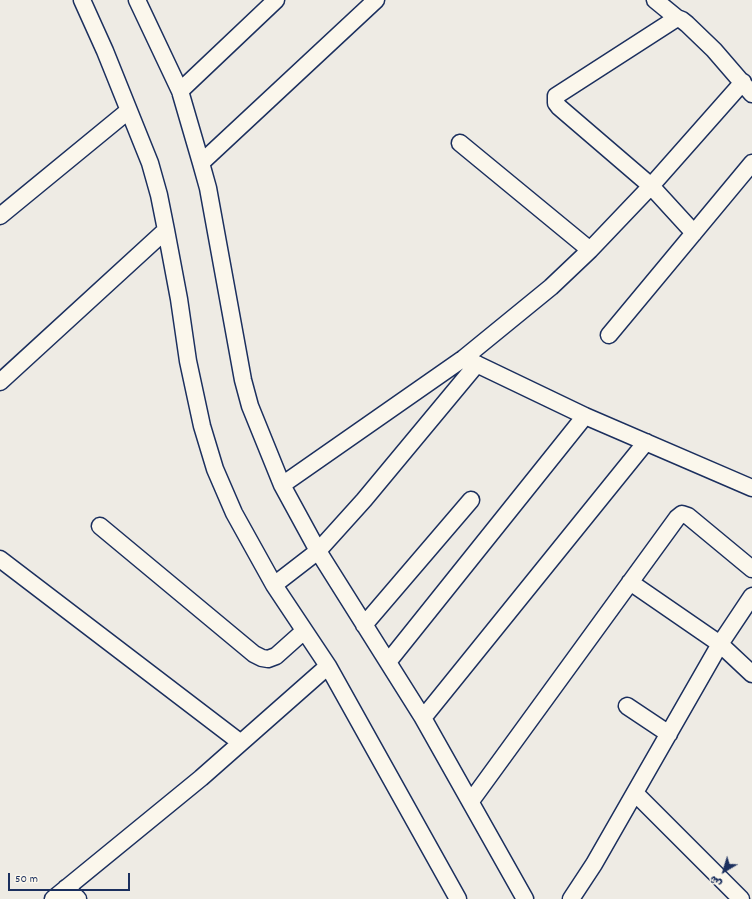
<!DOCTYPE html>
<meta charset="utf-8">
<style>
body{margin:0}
#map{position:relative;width:752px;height:899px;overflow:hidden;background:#eeebe4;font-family:Dekko,"Playpen Sans Arabic",sans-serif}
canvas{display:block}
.north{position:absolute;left:704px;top:851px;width:40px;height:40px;-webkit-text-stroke:3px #fbf7ec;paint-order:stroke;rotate:218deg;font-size:11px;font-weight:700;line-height:16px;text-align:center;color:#1b2f5e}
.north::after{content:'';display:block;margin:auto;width:14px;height:18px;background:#1b2f5e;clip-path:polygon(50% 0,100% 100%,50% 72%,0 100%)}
.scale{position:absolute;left:8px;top:873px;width:122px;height:18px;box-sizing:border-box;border:2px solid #1b2f5e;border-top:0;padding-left:5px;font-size:12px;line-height:14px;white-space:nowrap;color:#1b2f5e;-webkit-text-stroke:3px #fbf7ec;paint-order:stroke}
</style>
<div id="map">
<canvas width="752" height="899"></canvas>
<div class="north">ش</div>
<div class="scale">50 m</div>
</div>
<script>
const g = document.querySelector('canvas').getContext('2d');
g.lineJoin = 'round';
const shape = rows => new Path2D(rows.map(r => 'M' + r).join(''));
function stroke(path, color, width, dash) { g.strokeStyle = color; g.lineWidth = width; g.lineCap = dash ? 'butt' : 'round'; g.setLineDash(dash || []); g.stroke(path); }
const street = shape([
 [82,0,105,51,150,163,159,195,166,230,179,299,188,361,202,426,215,469,234,513,274,585,328,666,458,899],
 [137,0,180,91,201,163,208,188,243,380,250,406,282,485,318,551,423,718,525,899],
 [655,0,677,18],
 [180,91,276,0],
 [460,143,590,250],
 [201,163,376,0],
 [0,216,128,111],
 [694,233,651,186,559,107,556,103,556,96,677,18,682,20,687,24,714,50,752,94],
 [609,335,752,163],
 [464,358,585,416,752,488],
 [0,382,166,230],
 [282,485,464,358,551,287,590,250,651,186,743,82],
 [100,526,254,654,262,658,268,659,276,656,304,631],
 [0,559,241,743],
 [630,582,720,644,752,674],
 [274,585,318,551,364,500,477,364],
 [364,625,471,500],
 [388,662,585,416],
 [627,706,669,734],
 [423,718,646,442],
 [635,793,741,899],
 [471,801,677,518,682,514,688,516,752,569],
 [66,888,78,899],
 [53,899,201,778,328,666],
 [571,899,594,864,720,644,752,596]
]);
stroke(street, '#1b2f5e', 19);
stroke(street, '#fbf7ec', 16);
</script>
